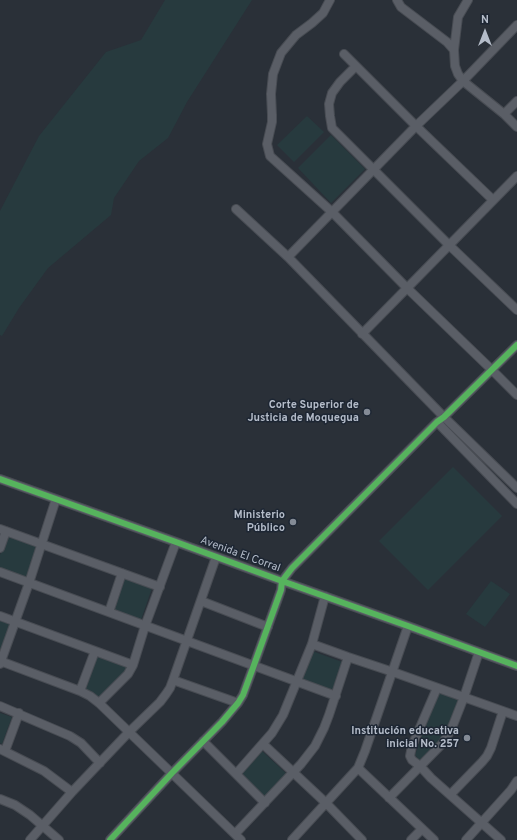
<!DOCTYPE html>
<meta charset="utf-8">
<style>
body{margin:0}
#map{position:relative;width:517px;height:840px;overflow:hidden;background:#2a3038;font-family:Overpass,sans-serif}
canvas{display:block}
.north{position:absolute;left:465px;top:12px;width:40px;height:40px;-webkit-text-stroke:3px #1d2633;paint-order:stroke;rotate:0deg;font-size:11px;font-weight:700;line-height:16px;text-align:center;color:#b4bcc9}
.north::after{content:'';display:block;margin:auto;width:14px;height:18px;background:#b4bcc9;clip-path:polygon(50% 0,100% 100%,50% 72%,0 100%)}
</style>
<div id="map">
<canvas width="517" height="840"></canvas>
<div class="north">N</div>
</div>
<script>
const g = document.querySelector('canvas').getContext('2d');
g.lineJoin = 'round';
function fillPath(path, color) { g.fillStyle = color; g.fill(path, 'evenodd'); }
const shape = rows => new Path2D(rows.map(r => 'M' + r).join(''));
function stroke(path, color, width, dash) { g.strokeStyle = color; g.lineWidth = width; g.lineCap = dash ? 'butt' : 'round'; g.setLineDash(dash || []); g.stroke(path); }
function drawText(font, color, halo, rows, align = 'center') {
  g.font = font + ' Overpass,sans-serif'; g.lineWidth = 3; g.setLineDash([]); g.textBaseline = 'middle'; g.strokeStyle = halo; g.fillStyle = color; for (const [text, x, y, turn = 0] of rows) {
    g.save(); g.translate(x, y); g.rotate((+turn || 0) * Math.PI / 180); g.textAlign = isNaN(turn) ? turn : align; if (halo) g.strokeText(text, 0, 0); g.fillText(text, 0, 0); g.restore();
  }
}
fillPath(shape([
 [165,0,252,0,187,102,168,138,139,161,114,198,111,215,48,268,19,308,2,336,0,335,0,211,39,136,106,52,141,40],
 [307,116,324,132,294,162,277,145],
 [331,135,365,169,331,203,298,168],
 [453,467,502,516,428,590,379,541],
 [8,534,39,546,28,580,0,571,0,555],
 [125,578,152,588,141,620,113,611],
 [491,581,510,594,485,627,466,614],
 [0,619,12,623,0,659],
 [312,651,345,663,336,692,301,679],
 [97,654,130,666,99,699,84,689],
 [438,691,460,699,446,733,421,762,415,755],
 [0,713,12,717,2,744,0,743],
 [262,751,288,775,266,797,240,774]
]), '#273a3e');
const minor = shape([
 [330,0,323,13,312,23,296,35,281,53,273,74,271,94,272,115,272,122,267,144,270,156,332,212,407,288,492,370,517,395],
 [397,0,401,7,447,42,454,50,455,66,458,74,463,81,504,114,517,127],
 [454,50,458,17,468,0],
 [344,54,416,126,493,200],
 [356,66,340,82,332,93,329,104,330,116,332,128,449,245,517,310],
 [504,114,517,101],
 [236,209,288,257,444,417,517,488],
 [288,257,416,126,463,81,517,25],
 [362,334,517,176],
 [437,422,517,504],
 [0,479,176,542,282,581,408,626,517,666],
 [0,529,160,587],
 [0,548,6,531],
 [0,572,336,696],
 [201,601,268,627],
 [109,612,122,573],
 [0,616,133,665],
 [312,644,348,657,393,672,517,716],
 [0,661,80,691,90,696,99,703,129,732,241,840],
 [0,664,29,583,56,499],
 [173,680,238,703],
 [437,688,412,746,410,756,412,760,420,766,431,778,501,840],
 [80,691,95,651],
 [99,703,128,674,133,665,145,626,176,542],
 [0,706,70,736,81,743,100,763],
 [203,741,265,803],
 [263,744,326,803,362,840],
 [0,749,44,771,72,792],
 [5,751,19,713],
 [358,768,434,840],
 [236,774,272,733,283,715,312,644,325,596],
 [450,795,482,762,487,756,491,748,503,711],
 [389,798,442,744,448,735,453,725,464,697,479,652],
 [0,799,15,805,30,815,59,840],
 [235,834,301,764,315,746,324,728,329,715,348,657],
 [30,840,72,792,129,732,160,702,166,694,170,688,173,680,216,557],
 [110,840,172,773,222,722,238,703,243,695,254,665,281,590,282,581,292,568,437,422,444,417,517,345],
 [292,840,358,768,365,751,408,626],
 [411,840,422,829],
 [466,840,511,790,517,781]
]);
stroke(minor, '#484c53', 10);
stroke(minor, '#5a5e66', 8);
stroke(shape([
 [0,479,176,542,282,581,408,626,517,666],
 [110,840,172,773,222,722,238,703,243,695,254,665,281,590,282,581,292,568,437,422,444,417,517,345]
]), '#56b35d', 6);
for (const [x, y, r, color] of [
 [367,412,4,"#848b96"],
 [293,522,4,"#848b96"],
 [467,738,4,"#848b96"]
]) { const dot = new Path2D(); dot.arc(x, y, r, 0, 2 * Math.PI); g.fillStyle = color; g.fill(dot); stroke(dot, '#1d2633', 1.5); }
drawText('bold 11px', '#b4bcc9', '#1d2633', [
 ["Corte Superior de",359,406],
 ["Justicia de Moquegua",359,419],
 ["Ministerio",285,516],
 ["Público",285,529],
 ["Institución educativa",459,732],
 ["inicial No. 257",459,745]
], 'right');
drawText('11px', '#b4bcc9', '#1d2633', [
 ["Avenida El Corral",240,555,20]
]);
</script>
